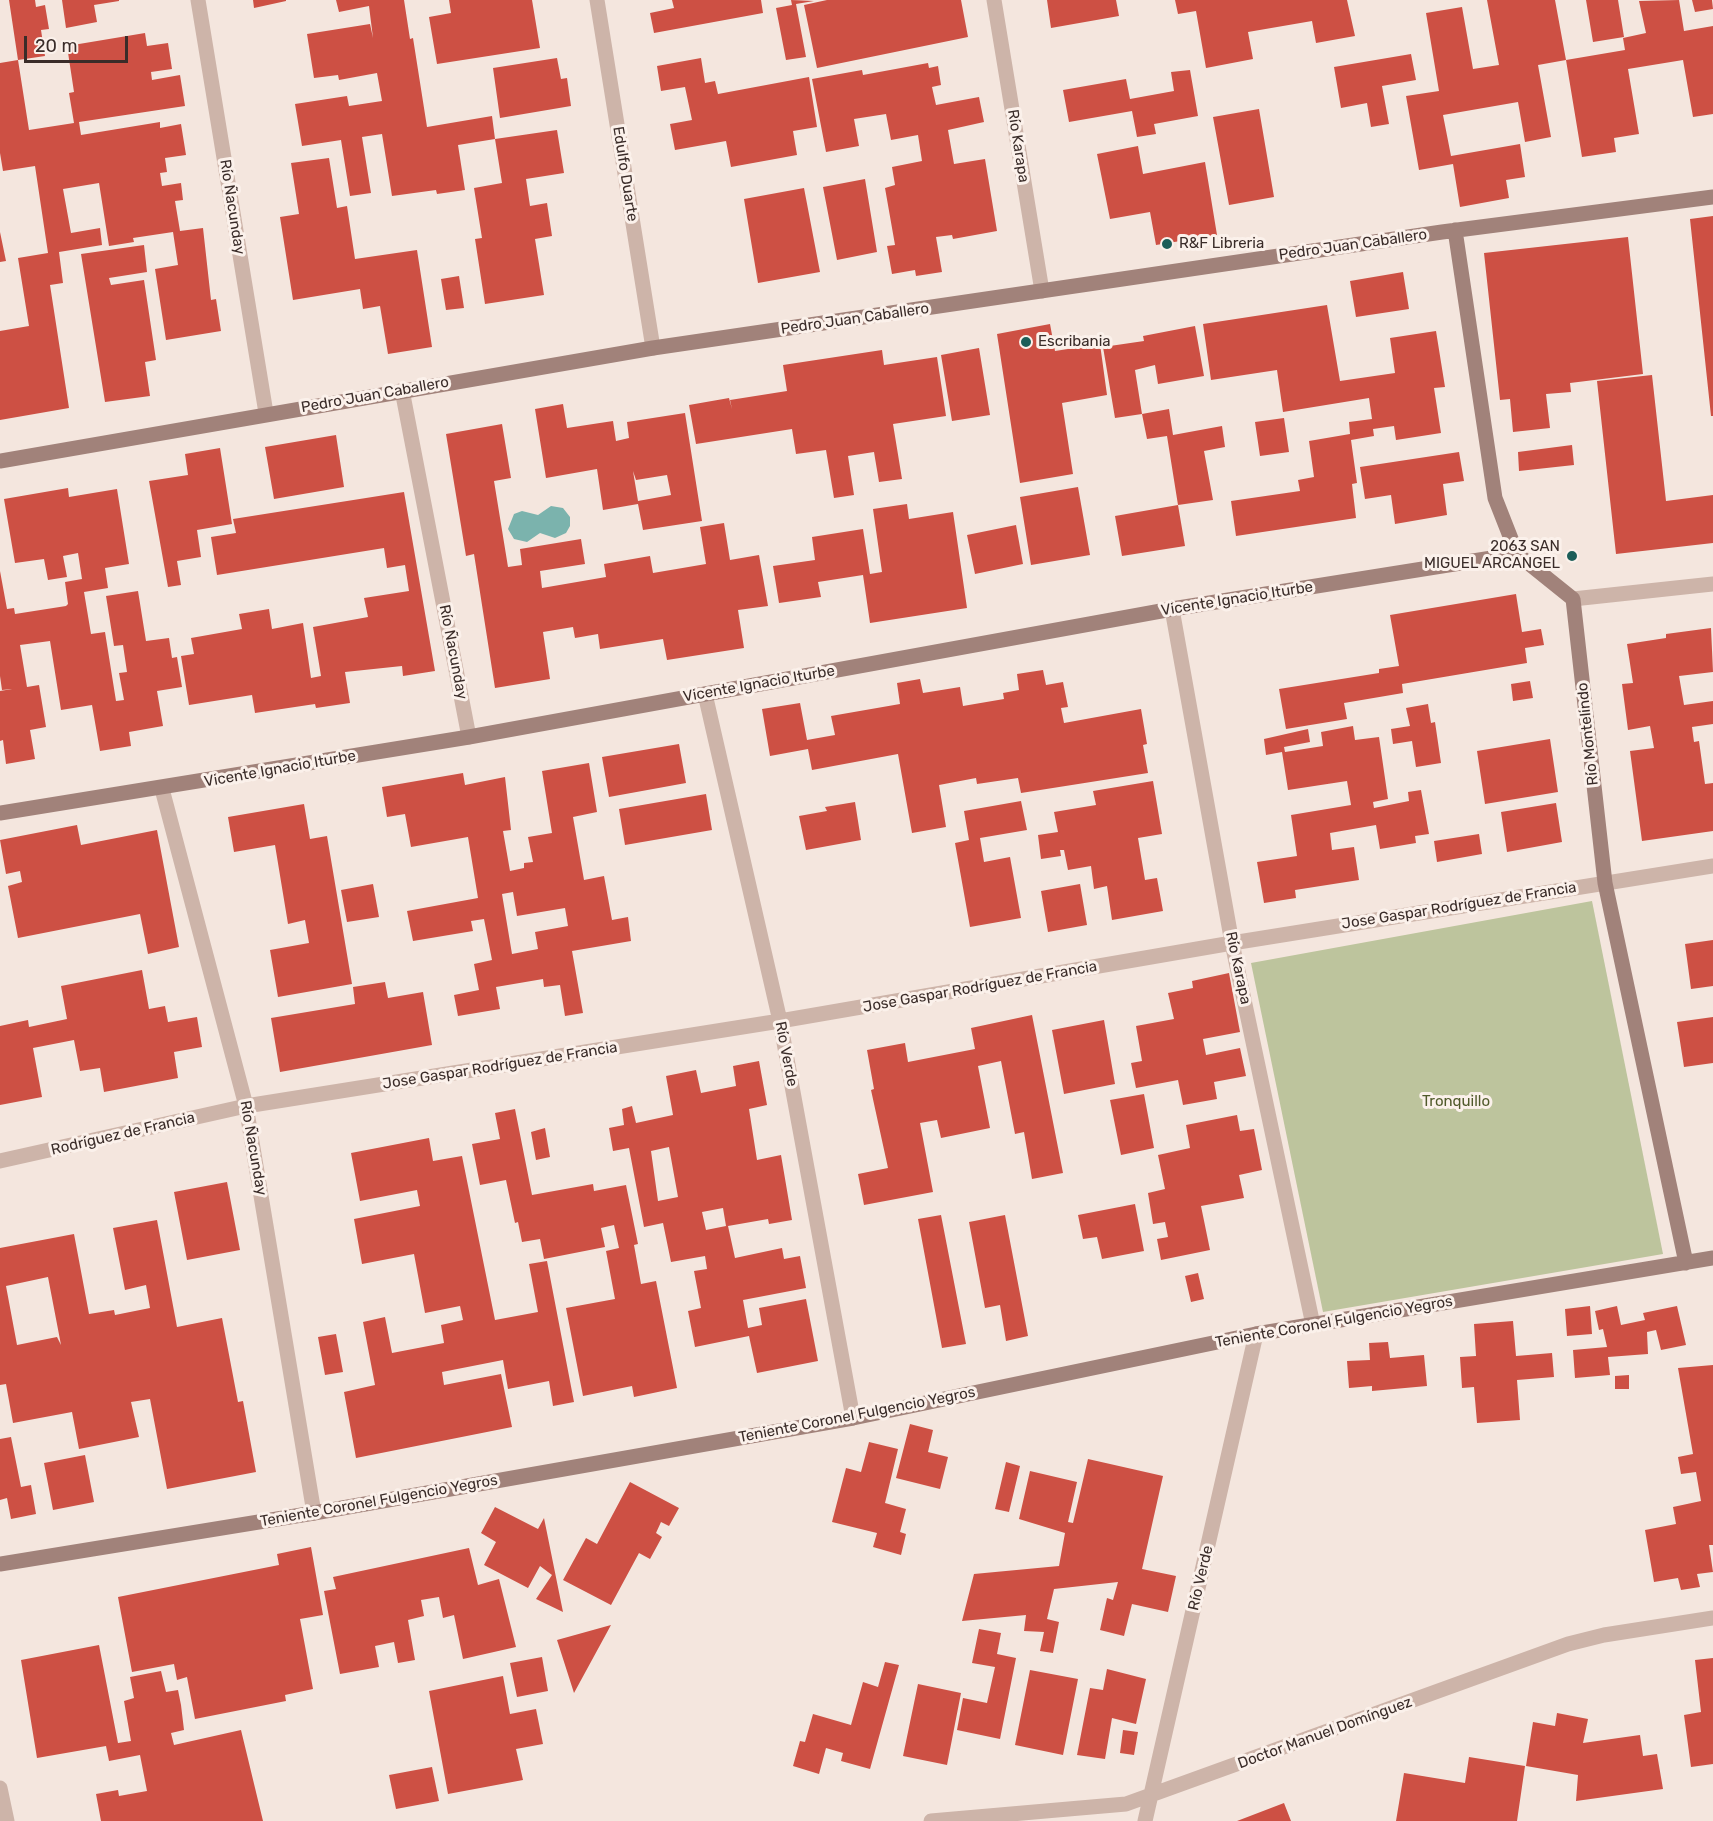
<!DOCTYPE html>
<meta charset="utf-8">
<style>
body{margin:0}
#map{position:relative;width:1713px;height:1821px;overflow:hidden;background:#f4e6de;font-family:Rubik,sans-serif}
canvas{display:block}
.scale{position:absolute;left:24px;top:36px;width:104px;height:27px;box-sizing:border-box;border:3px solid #3a2c29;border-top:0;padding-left:8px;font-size:18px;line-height:21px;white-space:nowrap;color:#3a2c29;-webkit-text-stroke:4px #fbf1eb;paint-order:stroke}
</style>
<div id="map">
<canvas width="1713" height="1821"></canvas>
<div class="scale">20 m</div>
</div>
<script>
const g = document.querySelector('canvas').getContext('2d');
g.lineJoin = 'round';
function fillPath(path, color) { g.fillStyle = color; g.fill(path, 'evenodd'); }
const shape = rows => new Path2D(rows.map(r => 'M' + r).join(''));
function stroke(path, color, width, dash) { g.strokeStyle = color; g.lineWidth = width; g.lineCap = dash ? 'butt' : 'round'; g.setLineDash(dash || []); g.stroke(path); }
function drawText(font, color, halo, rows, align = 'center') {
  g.font = font + ' Rubik,sans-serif'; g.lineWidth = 6; g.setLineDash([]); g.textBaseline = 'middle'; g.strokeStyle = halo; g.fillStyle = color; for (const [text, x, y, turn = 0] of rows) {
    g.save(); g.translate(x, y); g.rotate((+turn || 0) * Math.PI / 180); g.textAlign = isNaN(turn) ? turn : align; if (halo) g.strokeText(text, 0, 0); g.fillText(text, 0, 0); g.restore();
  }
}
fillPath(shape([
 [1592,901,1663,1254,1323,1312,1251,963]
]), '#bdc49d');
fillPath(shape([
 [551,506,563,508,570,517,570,526,566,533,555,538,540,533,527,542,514,539,508,529,514,514,522,511,538,515]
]), '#7bb3ad');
fillPath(shape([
 [9,0,35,0,36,7,45,5,49,29,41,30,45,56,18,60,29,130,74,123,69,93,74,92,67,46,145,33,147,46,168,43,172,69,151,72,152,80,180,75,185,106,79,122,81,135,160,122,160,128,181,124,186,155,165,158,167,172,160,173,162,186,181,183,183,200,175,201,180,231,203,228,211,300,216,299,221,331,166,340,155,269,178,265,173,232,133,238,134,242,109,246,99,183,63,189,71,233,100,228,102,245,59,252,63,283,50,285,69,408,0,420,0,331,29,326,18,258,48,253,35,166,3,171,0,153,0,63,18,60],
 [62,0,119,0,119,1,94,5,97,22,66,28],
 [253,0,286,0,286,1,254,8],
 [336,0,404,0,410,39,413,38,427,127,492,116,495,139,458,145,465,190,437,194,436,190,392,196,382,134,362,137,371,193,350,196,341,140,302,146,295,104,347,96,349,106,382,101,377,73,339,80,338,75,314,78,307,34,370,24,373,38,369,6,339,12],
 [449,0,532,0,540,48,437,64,429,17,451,13],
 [672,0,761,0,763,13,654,33,650,13,674,8],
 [791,0,814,1,796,4,806,57,786,60,776,8,792,5],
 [827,0,961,0,968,37,817,68,804,5],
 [1047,0,1116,0,1119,16,1051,28],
 [1175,0,1347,0,1355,36,1316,43,1312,21,1248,32,1253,59,1206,68,1196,11,1178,14],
 [1487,0,1555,0,1566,60,1625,50,1623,38,1646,33,1639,1,1679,0,1684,31,1713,26,1713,114,1693,117,1683,60,1628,69,1639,134,1614,138,1616,152,1582,157,1566,60,1538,65,1551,137,1525,142,1518,102,1443,115,1451,156,1520,144,1525,177,1506,180,1509,198,1460,207,1453,164,1419,170,1406,96,1439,91,1426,13,1462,7,1473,69,1499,65],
 [1586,0,1618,0,1624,37,1593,42],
 [1692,0,1712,0,1713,9,1695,12],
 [1411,54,1416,80,1382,86,1389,124,1371,127,1367,103,1341,108,1334,67],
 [557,58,561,79,567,78,571,106,500,118,493,68],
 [701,58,705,83,715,81,718,94,809,77,817,127,793,131,797,155,731,167,726,141,675,150,670,124,692,120,685,87,661,91,657,66],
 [928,63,929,68,938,66,941,85,932,87,936,105,979,97,984,122,948,130,954,164,985,159,997,231,953,239,952,235,936,237,942,272,916,276,915,270,892,274,887,246,895,245,885,188,895,185,892,167,922,161,918,135,891,140,886,114,854,119,859,146,826,152,812,79,862,70,863,75],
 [1190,70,1198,116,1154,124,1156,134,1137,137,1132,111,1069,122,1063,90,1126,79,1130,99,1174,91,1171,72],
 [1259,109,1274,197,1229,205,1213,117],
 [557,130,564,173,526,179,530,206,547,203,552,236,535,239,544,295,485,304,475,239,482,238,474,188,502,183,495,139],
 [1138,146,1143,174,1205,162,1217,235,1156,245,1150,212,1110,219,1097,154],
 [329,158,337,208,347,206,355,259,417,250,432,347,388,354,380,306,363,309,360,289,293,300,280,217,299,214,291,163],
 [865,179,877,252,837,260,823,187],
 [804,188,820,272,758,283,744,199],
 [1713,216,1713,416,1711,416,1690,219],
 [0,232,6,261,0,262],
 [1628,237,1643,374,1570,383,1571,392,1546,394,1550,428,1513,432,1510,399,1500,400,1484,253],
 [144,245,147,272,109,278,111,285,144,280,156,360,145,362,150,396,105,402,81,254],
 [1403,272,1409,309,1356,317,1350,281],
 [459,276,464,308,446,310,441,279],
 [1327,305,1340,381,1395,373,1390,338,1436,331,1445,387,1434,388,1441,433,1396,440,1394,426,1373,429,1374,436,1351,440,1357,483,1352,484,1356,518,1236,536,1231,501,1300,491,1298,480,1314,477,1309,441,1350,434,1349,422,1372,419,1369,398,1283,412,1277,370,1211,380,1203,324],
 [1050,324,1055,351,1100,344,1107,395,1062,403,1073,474,1020,483,997,334],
 [1195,326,1204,376,1158,384,1155,365,1135,370,1142,414,1115,418,1103,347,1144,341,1143,336],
 [979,348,990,415,952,421,941,355],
 [882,350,884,365,937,357,946,416,893,424,902,479,879,482,874,452,848,456,854,495,834,498,826,450,796,454,792,429,696,444,689,405,729,398,732,409,730,400,787,391,783,365],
 [1652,375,1666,501,1713,495,1713,543,1616,554,1597,381],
 [563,404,567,428,613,421,616,441,629,438,627,422,685,413,702,521,643,530,638,504,603,510,597,469,546,478,535,409],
 [633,471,636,480,667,475,671,495,638,501],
 [1169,409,1173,435,1222,426,1225,447,1204,451,1213,500,1178,505,1185,546,1122,556,1115,516,1178,505,1167,436,1147,439,1142,414],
 [1284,418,1289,452,1260,456,1255,422],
 [502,424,511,478,494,481,508,567,522,565,520,549,581,539,585,564,540,571,542,588,606,577,604,564,650,556,653,573,706,564,700,527,724,523,730,560,759,555,768,606,738,610,744,648,667,660,663,639,600,649,598,634,575,638,573,627,543,632,550,679,495,688,474,554,466,556,446,434],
 [336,435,344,487,274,499,265,447],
 [1572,445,1574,465,1519,471,1518,452],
 [220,448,232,524,197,530,201,557,177,561,181,585,168,587,149,481,188,475,185,454],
 [1459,452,1464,481,1443,484,1447,515,1395,524,1391,495,1365,499,1360,467],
 [1078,487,1090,555,1031,565,1020,497],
 [68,488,69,497,117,489,129,564,105,568,108,588,84,592,91,634,105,632,116,701,124,700,119,673,127,672,123,645,114,646,106,596,138,591,146,641,169,638,172,658,177,657,182,687,157,691,163,726,129,732,131,746,100,751,92,705,61,710,50,641,20,645,27,687,39,685,46,727,30,730,35,759,6,764,3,740,0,741,0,691,12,689,2,690,0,676,0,571,7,609,14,608,15,614,66,606,68,604,65,582,82,579,78,553,63,556,67,577,48,580,44,559,15,563,4,499],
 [404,492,435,671,403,676,402,666,345,672,350,703,316,708,315,704,255,713,252,695,189,705,181,656,194,654,191,638,242,629,239,614,269,609,272,629,303,623,311,678,321,676,313,627,368,617,364,598,409,591,405,565,387,568,384,548,217,575,211,537,236,533,233,519],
 [907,504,909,519,953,512,967,608,870,623,863,575,818,582,821,597,779,603,773,566,815,560,812,537,863,529,870,574,882,572,873,509],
 [1016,525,1023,564,975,574,967,535],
 [1516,594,1522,632,1541,629,1544,645,1525,648,1527,663,1402,684,1403,693,1344,703,1347,719,1286,729,1279,689,1379,673,1379,669,1399,666,1390,615],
 [1711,628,1713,672,1679,676,1684,705,1713,701,1713,724,1692,727,1694,742,1699,741,1705,784,1713,783,1713,831,1642,841,1630,751,1654,748,1650,726,1628,730,1622,684,1633,683,1627,644,1666,638,1666,634],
 [1043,670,1046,685,1063,682,1068,707,1061,708,1064,723,1141,709,1147,744,1143,745,1148,773,1021,793,1018,778,977,784,976,778,939,785,946,827,912,833,898,754,812,770,808,749,770,756,762,709,800,703,807,740,835,735,831,716,900,704,897,683,920,679,923,693,960,687,963,706,1004,699,1003,693,1019,690,1017,674],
 [1530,681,1533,698,1513,701,1511,684],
 [1428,704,1431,723,1435,722,1441,763,1416,767,1412,741,1393,744,1391,729,1410,726,1406,708],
 [1353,726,1355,740,1379,737,1388,799,1373,802,1374,808,1409,801,1408,792,1421,790,1429,834,1415,836,1416,843,1380,849,1376,825,1330,833,1332,850,1354,847,1359,880,1295,890,1296,898,1264,903,1257,862,1297,856,1291,815,1351,805,1347,781,1288,790,1282,752,1266,755,1264,739,1308,729,1310,742,1284,747,1285,752,1323,746,1321,732],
 [1550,739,1558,792,1485,804,1477,751],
 [679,744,686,783,609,797,602,757],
 [589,763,597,812,573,817,584,880,604,876,612,920,628,917,631,941,572,951,583,1013,565,1016,560,985,544,987,543,979,496,987,500,1009,458,1016,454,995,479,990,474,964,492,960,484,919,471,921,473,931,413,941,407,911,478,898,468,837,411,847,405,814,387,817,382,787,463,773,465,785,505,777,511,830,503,831,510,871,524,868,524,863,533,862,528,837,552,833,542,771],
 [513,892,517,916,565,908,568,926,535,932,538,949,512,954,502,894],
 [1153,781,1162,834,1138,838,1145,880,1157,878,1163,911,1112,920,1107,886,1094,889,1091,866,1068,870,1064,850,1060,850,1061,856,1041,859,1038,835,1058,832,1054,812,1096,805,1093,791],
 [706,794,712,830,625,845,619,809],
 [1021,801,1027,830,980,838,984,862,1010,857,1021,918,970,927,955,843,969,840,964,811],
 [855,802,861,840,806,850,799,816,827,811,825,807],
 [1556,803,1562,842,1507,852,1501,812],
 [304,804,310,839,327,836,352,984,278,997,270,950,309,943,305,920,288,924,275,845,234,852,228,817],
 [77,825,81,845,157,830,179,947,148,954,140,914,18,938,8,886,22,882,20,871,6,874,0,840],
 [1479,834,1482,854,1437,862,1434,841],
 [373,884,379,917,347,922,341,890],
 [1080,884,1087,925,1048,932,1041,891],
 [1713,940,1713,986,1691,989,1685,944],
 [142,970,149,1009,165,1006,168,1022,197,1017,202,1047,174,1052,178,1078,104,1092,100,1068,80,1071,74,1040,33,1048,42,1097,0,1105,0,1026,28,1020,29,1027,67,1019,61,986],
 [1229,973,1240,1032,1203,1039,1206,1055,1240,1048,1246,1076,1214,1082,1217,1099,1183,1105,1178,1080,1136,1088,1131,1063,1142,1061,1136,1026,1174,1019,1168,993,1193,988,1192,981],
 [385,982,388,998,423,992,432,1045,280,1072,271,1018,355,1004,353,987],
 [1032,1015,1063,1173,1032,1179,1024,1132,1015,1134,1001,1061,978,1066,990,1128,941,1138,937,1120,920,1123,933,1192,864,1205,858,1174,888,1168,871,1090,874,1089,867,1050,905,1043,908,1062,975,1049,971,1028],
 [1713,1017,1713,1063,1684,1067,1677,1022],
 [1104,1020,1115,1084,1064,1094,1052,1030],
 [759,1061,767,1105,749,1109,757,1160,781,1155,792,1220,769,1224,768,1219,728,1226,735,1258,782,1248,784,1259,800,1256,806,1288,743,1300,748,1328,762,1325,759,1308,806,1299,818,1361,757,1373,749,1336,695,1347,688,1311,701,1308,694,1271,707,1269,705,1256,671,1262,663,1223,644,1227,629,1148,613,1151,609,1128,624,1125,622,1109,632,1106,636,1123,673,1115,666,1076,696,1070,701,1093,736,1086,733,1066],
 [669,1147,678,1197,658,1201,651,1151],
 [723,1208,726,1226,706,1230,702,1212],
 [1144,1094,1154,1148,1121,1155,1110,1100],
 [515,1109,532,1195,593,1184,594,1191,626,1185,638,1244,634,1245,641,1284,656,1281,677,1388,634,1397,632,1386,583,1396,566,1308,615,1299,606,1251,619,1248,614,1225,601,1228,605,1247,544,1259,540,1239,522,1242,518,1222,515,1223,506,1180,480,1185,472,1144,500,1139,495,1113],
 [1237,1115,1240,1131,1254,1129,1262,1170,1239,1175,1244,1198,1201,1206,1210,1250,1161,1260,1157,1239,1168,1237,1165,1222,1153,1224,1148,1193,1165,1189,1158,1155,1190,1148,1186,1125],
 [545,1128,550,1157,536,1160,531,1132],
 [429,1138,433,1161,462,1156,495,1320,538,1312,529,1264,547,1261,574,1402,553,1406,549,1381,508,1389,503,1360,442,1372,444,1385,501,1374,512,1427,356,1458,344,1392,375,1385,363,1322,385,1317,392,1353,444,1343,441,1325,463,1320,460,1306,425,1313,414,1254,362,1264,354,1219,420,1206,417,1190,360,1201,351,1153],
 [227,1182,240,1250,187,1260,174,1192],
 [1135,1204,1144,1251,1102,1259,1097,1237,1083,1239,1078,1215],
 [941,1215,966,1344,942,1348,918,1219],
 [1005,1215,1028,1336,1006,1341,1000,1305,985,1308,969,1222],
 [157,1220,177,1327,222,1318,238,1402,243,1401,256,1472,167,1489,150,1399,131,1402,139,1437,79,1449,72,1412,13,1423,6,1384,0,1385,0,1248,74,1234,89,1314,114,1310,115,1315,150,1308,146,1285,125,1290,113,1228],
 [48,1277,61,1345,57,1337,17,1345,6,1286],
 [1198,1273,1204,1299,1191,1302,1185,1276],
 [1590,1306,1592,1334,1567,1336,1565,1309],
 [1617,1306,1621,1325,1645,1320,1643,1313,1677,1306,1686,1345,1661,1350,1656,1330,1647,1332,1648,1354,1608,1357,1610,1375,1575,1378,1573,1350,1607,1347,1603,1329,1599,1330,1595,1311],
 [1513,1321,1516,1356,1552,1353,1554,1377,1517,1380,1520,1420,1477,1423,1474,1387,1462,1388,1460,1357,1476,1356,1474,1324],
 [336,1334,343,1372,325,1375,318,1337],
 [1388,1342,1390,1358,1424,1355,1427,1386,1372,1391,1372,1386,1349,1388,1347,1361,1370,1360,1369,1343],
 [1713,1365,1713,1545,1709,1545,1713,1572,1697,1574,1700,1587,1681,1590,1678,1578,1654,1582,1645,1530,1676,1524,1673,1507,1701,1501,1696,1472,1681,1474,1678,1457,1693,1454,1678,1368],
 [1629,1375,1629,1389,1615,1389,1615,1376],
 [910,1424,933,1430,928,1452,948,1457,940,1489,896,1478],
 [11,1437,21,1487,31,1485,36,1514,11,1519,7,1498,0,1500,0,1439],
 [869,1442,898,1449,885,1503,906,1509,900,1532,906,1534,901,1555,873,1547,877,1533,832,1522,846,1468,861,1472],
 [85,1455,94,1502,53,1510,44,1463],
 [1088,1459,1163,1476,1142,1569,1176,1576,1168,1612,1132,1604,1124,1636,1100,1630,1107,1598,1113,1600,1118,1582,1054,1589,1047,1619,1059,1622,1053,1653,1040,1651,1044,1632,1024,1631,1026,1615,962,1621,974,1574,1059,1566,1065,1533,1019,1519,1030,1471,1077,1482,1068,1522,1073,1523],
 [1006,1462,1020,1466,1009,1512,995,1509],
 [630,1482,679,1508,669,1526,661,1522,656,1533,662,1537,650,1559,639,1553,611,1605,563,1580,586,1538,597,1544],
 [495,1507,538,1529,544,1518,563,1612,536,1599,552,1575,540,1566,528,1588,484,1565,496,1542,481,1533],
 [311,1547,323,1615,300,1619,313,1689,285,1695,286,1701,195,1719,187,1677,177,1680,174,1664,132,1672,118,1597,279,1565,277,1554],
 [469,1548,478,1585,499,1579,516,1647,463,1659,454,1615,443,1618,439,1597,421,1600,424,1616,408,1620,415,1660,398,1663,394,1642,375,1646,379,1667,340,1674,324,1591,336,1589,333,1577],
 [611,1625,574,1693,557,1640],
 [979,1629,1001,1633,997,1654,1016,1658,1000,1739,957,1730,963,1698,987,1703,995,1667,972,1663],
 [99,1645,118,1743,131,1741,124,1701,134,1698,130,1677,161,1671,166,1692,178,1690,181,1705,184,1730,171,1733,174,1745,241,1730,263,1821,101,1821,96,1794,118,1790,119,1796,147,1791,140,1755,109,1761,106,1746,37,1758,21,1660],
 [542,1657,548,1691,517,1697,510,1663],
 [1713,1658,1713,1764,1691,1767,1684,1715,1701,1712,1695,1660],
 [885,1662,899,1665,870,1769,841,1761,843,1753,826,1748,819,1774,793,1766,800,1741,805,1742,813,1714,851,1725,863,1682,878,1687],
 [1107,1669,1146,1679,1136,1724,1112,1718,1105,1759,1077,1755,1090,1688,1103,1690],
 [1030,1670,1078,1679,1063,1755,1015,1745],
 [503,1676,510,1714,536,1709,543,1744,516,1749,523,1780,448,1794,429,1691],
 [918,1684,961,1693,947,1765,903,1756],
 [1557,1713,1588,1719,1583,1743,1640,1735,1643,1756,1657,1754,1663,1789,1576,1801,1578,1775,1526,1766,1533,1722,1555,1726],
 [1123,1730,1138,1732,1134,1755,1120,1753],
 [1469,1757,1525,1766,1517,1821,1396,1821,1404,1773,1465,1783],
 [432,1767,439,1801,396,1809,389,1775],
 [1284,1803,1291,1821,1237,1821]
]), '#cd5044');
stroke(shape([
 [198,0,266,413],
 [597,0,653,348],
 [994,0,1042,291],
 [402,390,469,737],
 [1573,599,1713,584],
 [1172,609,1232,943,1313,1325],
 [705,694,780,1021,853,1418],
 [162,789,246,1106,314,1513],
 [0,1161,246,1106,780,1021,1232,943,1713,866],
 [0,1788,7,1821],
 [931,1821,1126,1804,1568,1644,1604,1635,1713,1618],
 [1145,1821,1256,1334]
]), '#cdb4a9', 15);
stroke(shape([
 [1455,230,1495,498,1517,554,1573,599,1605,883,1686,1263],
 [0,461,653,348,1442,232,1713,197],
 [0,813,469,737,1172,609,1517,554],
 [0,1564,314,1513,853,1418,1256,1334,1713,1258]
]), '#a1827a', 15);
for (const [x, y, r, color] of [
 [1167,244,6,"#1c5e59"],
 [1026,342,6,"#1c5e59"],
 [1572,556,6,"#1c5e59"]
]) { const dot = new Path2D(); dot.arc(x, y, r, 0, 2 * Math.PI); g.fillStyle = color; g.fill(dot); stroke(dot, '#fbf1eb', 2); }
drawText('15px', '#3a2c29', '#fbf1eb', [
 ["Río Karapa",1018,146,81],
 ["Edulfo Duarte",625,174,81],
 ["Río Ñacunday",232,207,81],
 ["Pedro Juan Caballero",1353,245,-8],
 ["Pedro Juan Caballero",855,319,-8],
 ["Pedro Juan Caballero",375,395,-10],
 ["Vicente Ignacio Iturbe",1237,599,-9],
 ["Río Ñacunday",453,652,79],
 ["Vicente Ignacio Iturbe",759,684,-10],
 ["Río Montelindo",1588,734,-96],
 ["Vicente Ignacio Iturbe",280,769,-10],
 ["Jose Gaspar Rodríguez de Francia",1459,906,-9],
 ["Río Karapa",1238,968,78],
 ["Jose Gaspar Rodríguez de Francia",980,987,-10],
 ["Río Verde",786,1054,79],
 ["Jose Gaspar Rodríguez de Francia",500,1066,-9],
 ["Rodríguez de Francia",123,1134,-13],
 ["Río Ñacunday",253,1148,80],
 ["Teniente Coronel Fulgencio Yegros",1334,1322,-10],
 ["Teniente Coronel Fulgencio Yegros",857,1415,-11],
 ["Teniente Coronel Fulgencio Yegros",379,1501,-10],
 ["Río Verde",1201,1578,-77],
 ["Doctor Manuel Domínguez",1325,1733,-20]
]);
drawText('15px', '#3a2c29', '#fbf1eb', [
 ["R&F Libreria",1179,244],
 ["Escribania",1038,342],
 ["2063 SAN",1560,547,"right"],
 ["MIGUEL ARCANGEL",1560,564,"right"]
], 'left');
drawText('15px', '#505a2b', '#fbf1eb', [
 ["Tronquillo",1456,1102]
]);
</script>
